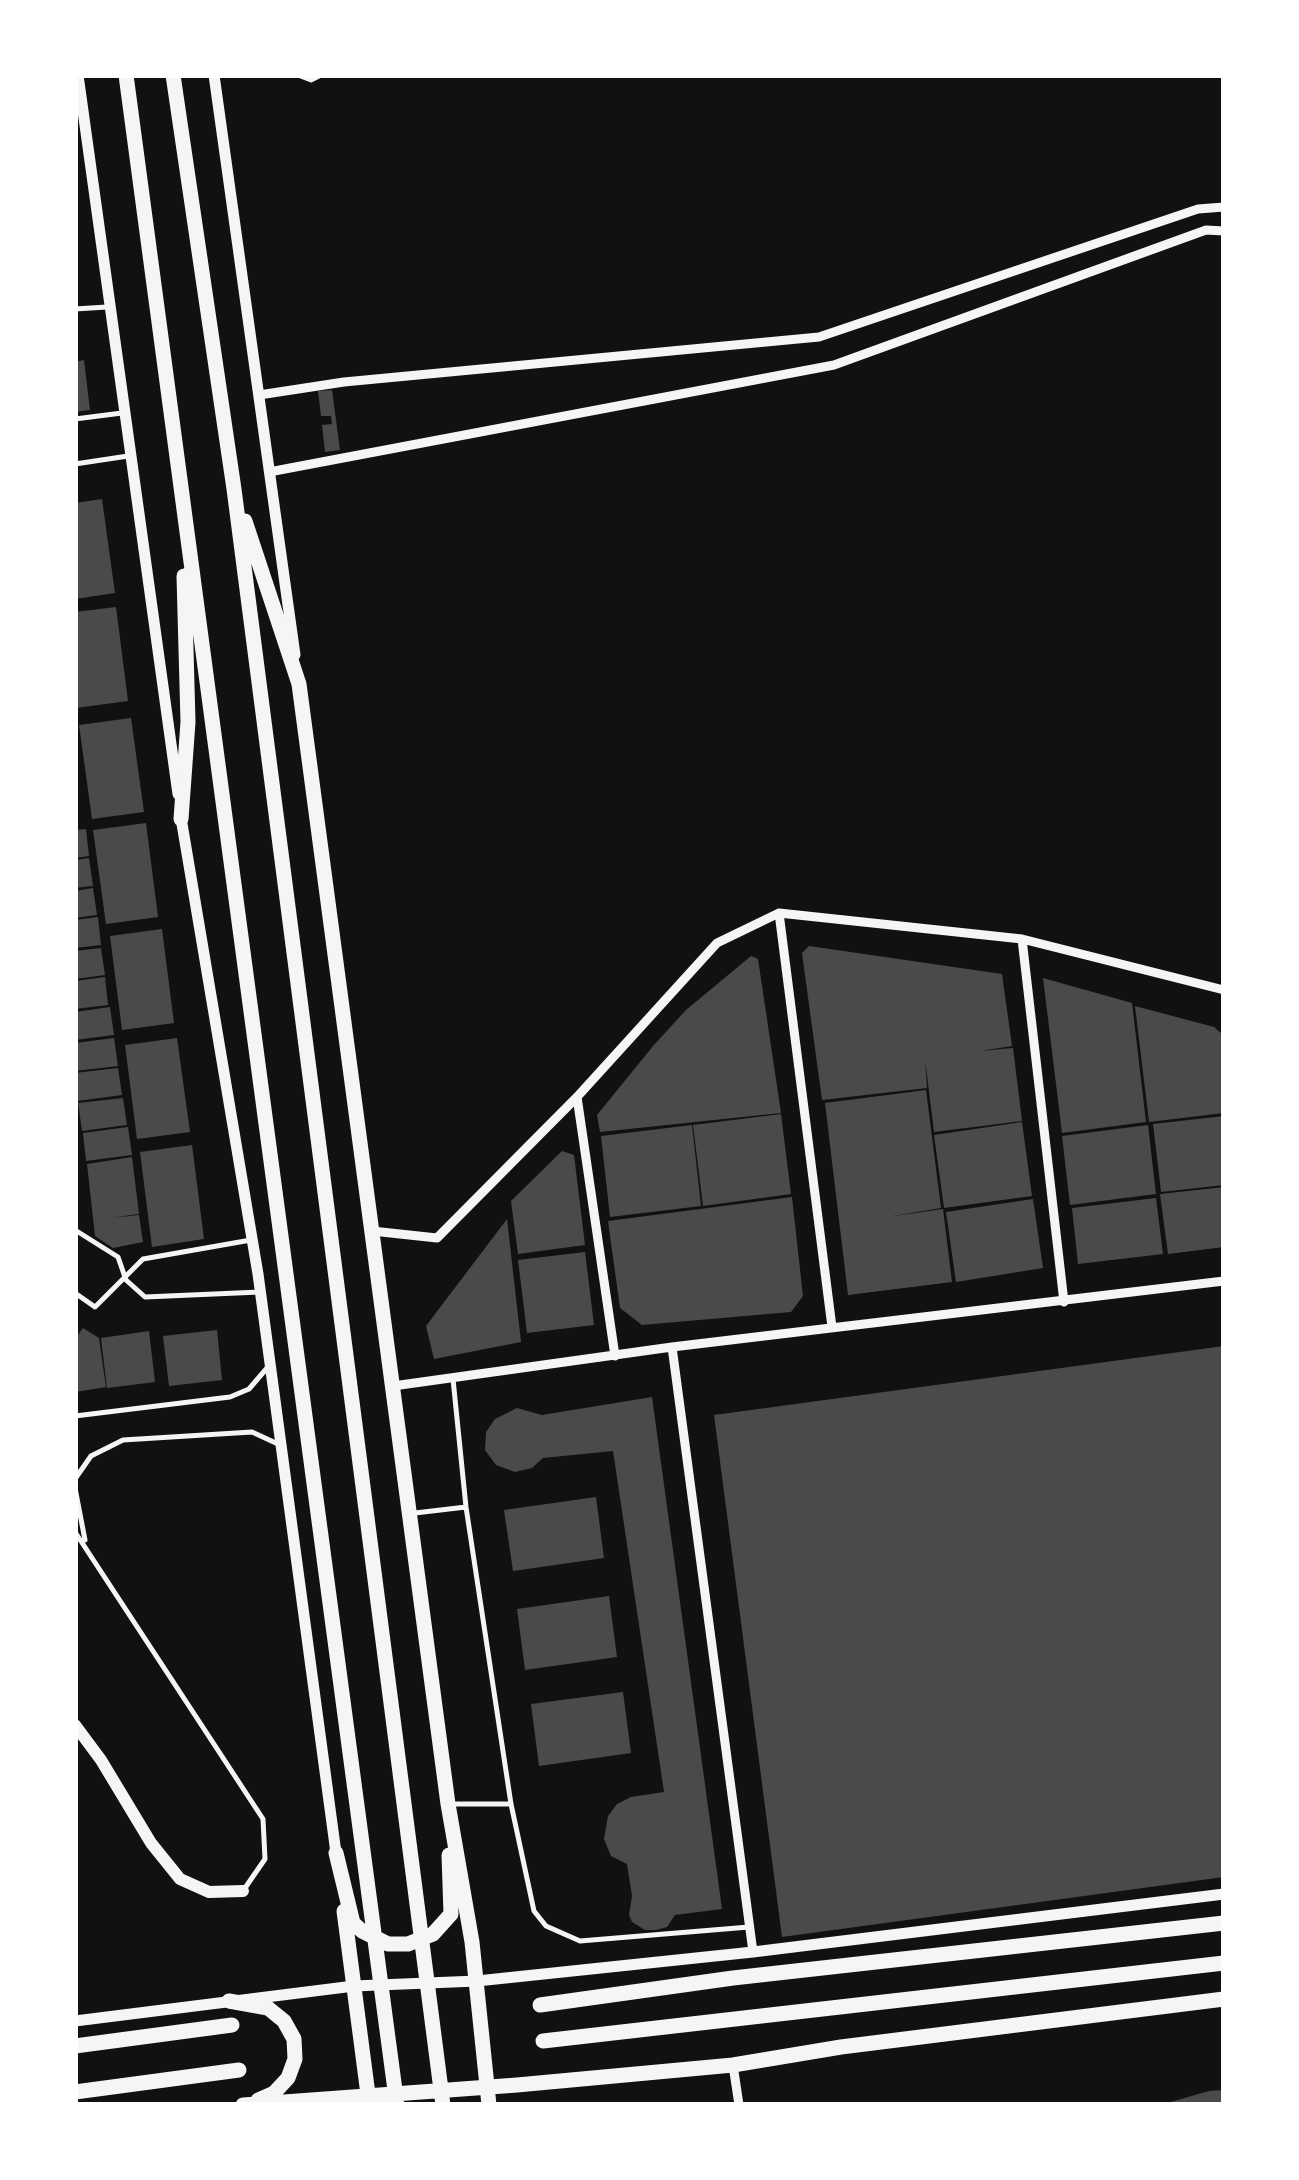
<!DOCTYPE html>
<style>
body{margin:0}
#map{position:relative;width:1299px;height:2180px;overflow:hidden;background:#111;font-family:"DejaVu Sans",sans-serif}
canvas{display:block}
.frame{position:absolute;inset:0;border:78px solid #fff;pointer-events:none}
</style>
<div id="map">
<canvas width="1299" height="2180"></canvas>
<div class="frame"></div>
</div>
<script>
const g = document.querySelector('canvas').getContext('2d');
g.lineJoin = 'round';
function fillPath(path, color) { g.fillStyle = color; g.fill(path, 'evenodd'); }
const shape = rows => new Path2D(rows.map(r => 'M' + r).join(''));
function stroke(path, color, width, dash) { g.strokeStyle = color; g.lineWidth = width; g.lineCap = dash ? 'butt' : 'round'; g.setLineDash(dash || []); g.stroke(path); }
fillPath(shape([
 [84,360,90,410,75,412,75,362],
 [332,390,340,450,325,452,322,425,332,424,331,416,321,416,318,391],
 [102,499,115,593,75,599,75,503],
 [116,607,128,701,76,708,75,612],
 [131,718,144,812,92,819,79,725],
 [146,823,158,917,106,924,93,830],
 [86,829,89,856,75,858,75,830],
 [89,858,93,886,75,888,75,860],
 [93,888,97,915,75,918,75,891],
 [98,917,101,945,75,948,75,920],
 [162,929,174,1023,122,1030,110,936],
 [809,946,1002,974,1012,1046,980,1051,1013,1048,1022,1121,934,1132,925,1059,927,1088,822,1100,802,953],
 [101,948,105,975,75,979,75,951],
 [751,956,758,959,781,1113,600,1132,597,1115,653,1046,686,1010],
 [105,977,108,1005,75,1009,75,981],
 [1043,978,1132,1003,1146,1122,1062,1133],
 [1135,1006,1214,1027,1221,1033,1224,1113,1149,1122],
 [110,1007,114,1035,75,1040,75,1012],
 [114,1038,118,1066,75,1071,75,1043],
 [177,1038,190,1132,137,1139,125,1045],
 [118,1068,122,1095,77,1101,75,1073],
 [926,1090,941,1208,887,1217,943,1209,952,1282,848,1295,825,1103],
 [123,1098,127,1125,82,1131,78,1103],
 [781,1114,791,1194,703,1206,693,1125],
 [1224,1116,1224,1185,1161,1192,1153,1124],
 [1022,1122,1032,1196,944,1208,934,1135],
 [692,1125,701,1206,610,1217,601,1136],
 [1148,1125,1156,1194,1070,1205,1062,1136],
 [128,1127,132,1155,86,1161,83,1133],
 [192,1145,204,1239,152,1247,140,1152],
 [562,1151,574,1155,585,1245,518,1254,511,1201],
 [132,1157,139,1214,110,1218,139,1215,143,1242,113,1248,95,1236,87,1164],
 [1224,1187,1224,1247,1168,1254,1160,1194],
 [792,1197,803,1296,791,1312,642,1325,620,1308,608,1221],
 [1156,1198,1163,1254,1078,1264,1072,1208],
 [1033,1199,1043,1268,956,1282,946,1212],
 [507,1219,521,1342,434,1359,426,1326],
 [585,1252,594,1325,527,1333,518,1260],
 [83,1328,99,1338,106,1387,75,1392,75,1339],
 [217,1330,222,1380,169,1386,163,1336],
 [149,1331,155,1382,107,1388,101,1338],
 [1224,1346,1224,1877,782,1937,714,1415],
 [652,1397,722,1909,675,1915,667,1927,656,1930,645,1930,632,1922,629,1915,632,1896,627,1864,611,1856,604,1839,608,1816,617,1804,631,1797,664,1792,613,1451,543,1458,532,1468,515,1472,496,1465,485,1450,486,1432,495,1419,517,1408,542,1415],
 [596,1497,604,1558,513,1571,504,1510],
 [609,1596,617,1657,525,1670,517,1609],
 [623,1692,631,1753,539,1766,531,1704],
 [1224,2090,1224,2105,1160,2105,1209,2091]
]), '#4a4a4a');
stroke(shape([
 [298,75,311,80,321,75],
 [75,309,107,307],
 [75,419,122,413],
 [75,464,128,456],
 [75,1230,118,1257,126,1280,145,1297,260,1292],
 [75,1293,95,1307,143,1259,251,1240],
 [453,1379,466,1507,511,1804,534,1911,546,1926,580,1941,749,1927],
 [75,1416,230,1397,249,1389,267,1368],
 [75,1479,91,1456,123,1440,252,1432,278,1444],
 [75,1488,85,1540],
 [415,1513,466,1507],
 [75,1532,263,1819,265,1859,245,1888],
 [454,1804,511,1804]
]), '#f5f5f5', 5);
stroke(shape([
 [259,395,344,382,819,337,1198,209,1224,207],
 [269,472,834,365,1206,230,1224,231],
 [779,913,832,1327],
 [1022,939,1064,1302],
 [577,1097,615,1356],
 [372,1231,437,1238,577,1097,717,943,779,913,1022,939,1224,990],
 [672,1347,753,1952],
 [393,1386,672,1347,1224,1281],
 [733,2065,739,2105]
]), '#f5f5f5', 9);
stroke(shape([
 [78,75,178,794],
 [214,75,295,655],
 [180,812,258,1274,336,1853],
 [75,2021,354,1986,477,1981,753,1952,1224,1894]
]), '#f5f5f5', 11);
stroke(shape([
 [75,1725,101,1760,151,1843,180,1879,209,1892,243,1891]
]), '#f5f5f5', 12);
stroke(shape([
 [126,75,397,2105],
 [173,75,234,489,443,2105],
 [245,521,299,684,448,1804,472,1942,489,2105],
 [181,819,188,722,184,576],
 [336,1853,353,1923,362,1931,388,1944,408,1944,433,1934,451,1914,449,1855],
 [344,1911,369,2102],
 [229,2001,268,2008,284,2021,294,2039,295,2059,288,2078,274,2093,258,2100],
 [540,2005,733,1978,1224,1923],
 [543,2041,1224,1963],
 [75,2046,232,2025],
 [75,2092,239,2070],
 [243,2105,517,2085,733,2065,841,2047,1224,1999]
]), '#f5f5f5', 15);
</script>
